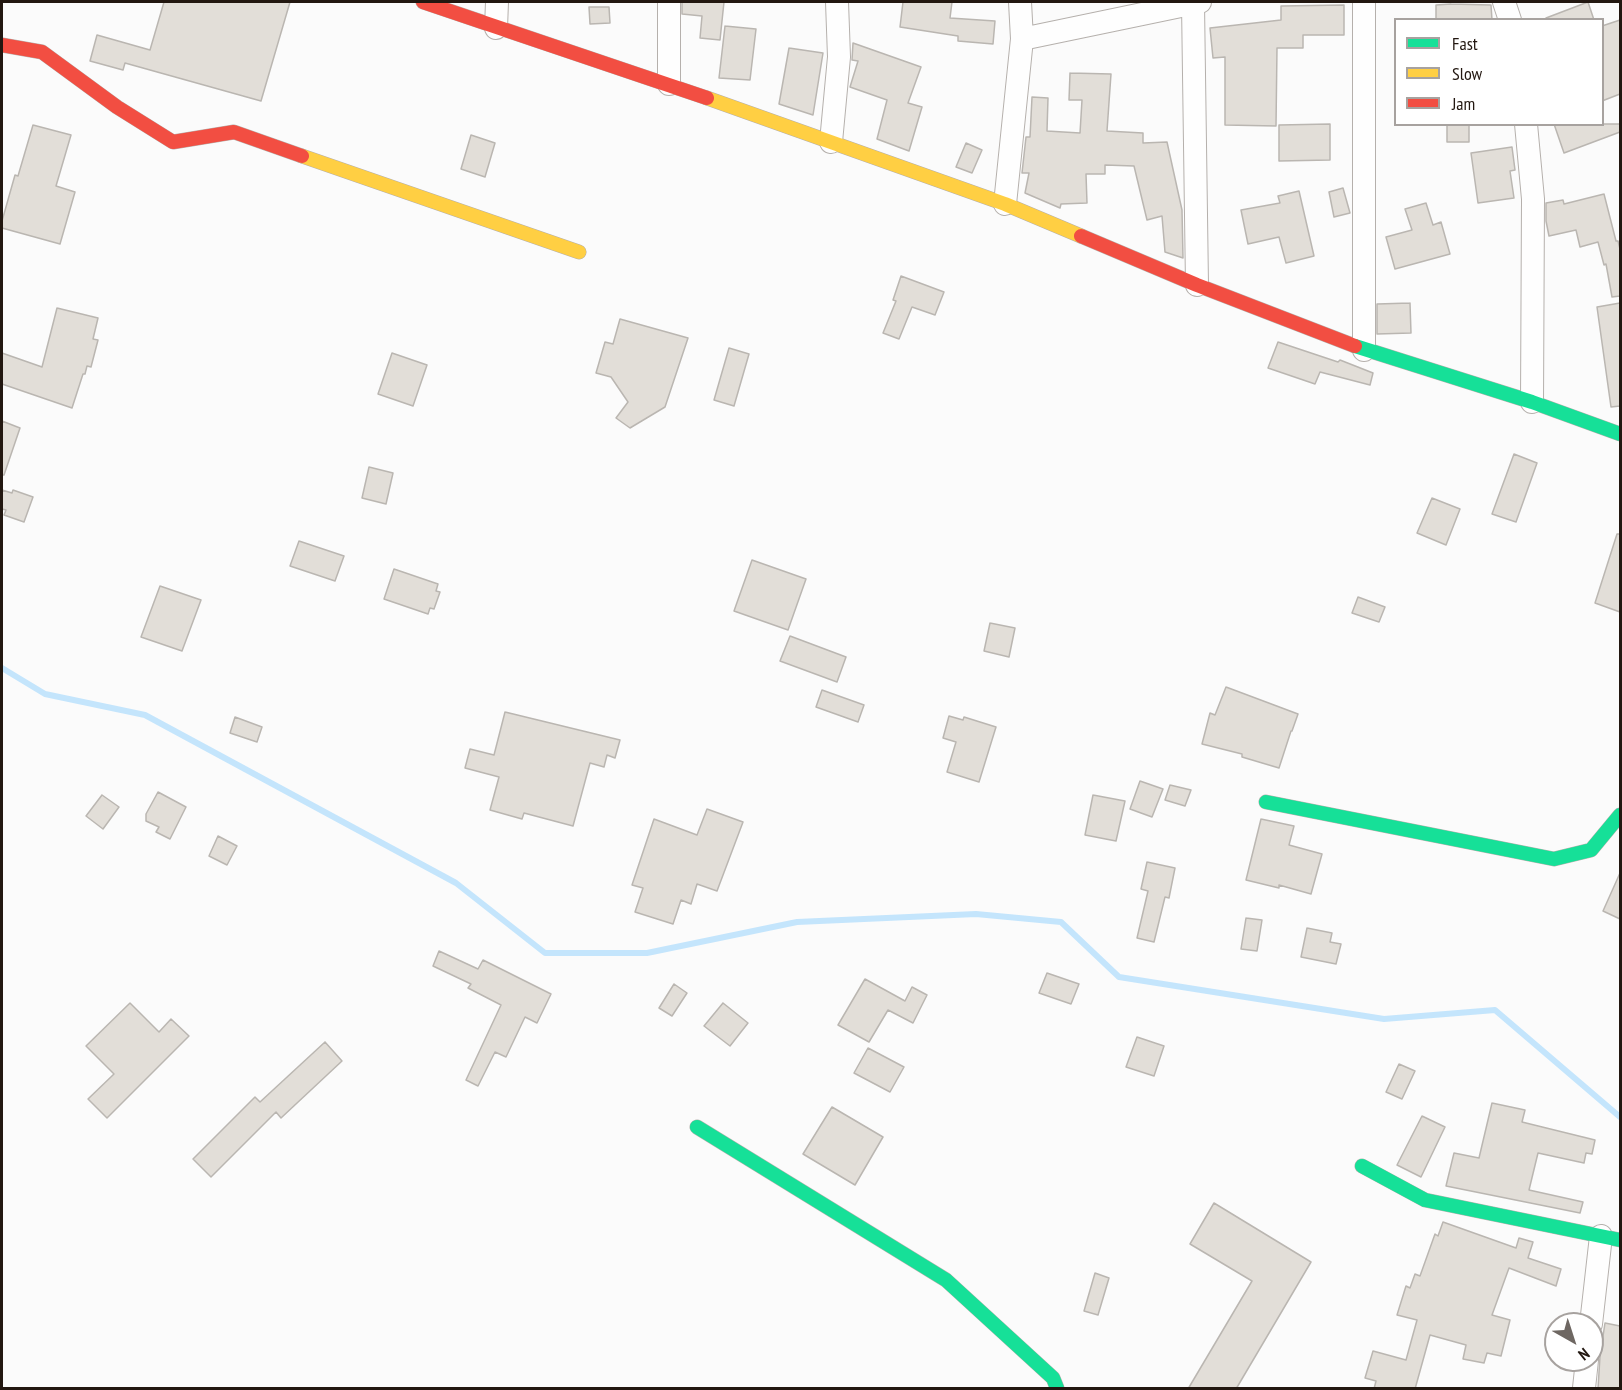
<!DOCTYPE html>
<style>
body{margin:0}
#map{position:relative;width:1622px;height:1390px;overflow:hidden;background:#fbfbfb;font-family:"PT Sans Narrow",sans-serif}
canvas{display:block}
.frame{position:absolute;inset:0;border:3px solid #221710;pointer-events:none}
.legend{position:absolute;left:1394px;top:18px;width:210px;height:108px;box-sizing:border-box;background:#fff;border:2px solid #a7a29f;margin:0;padding:8px 10px;list-style:none;font-size:18px;color:#221710}
.legend li{display:flex;align-items:center;gap:12px;height:30px}
.legend b{width:30px;border:2px solid #a7a29f}
.north{position:absolute;left:1544px;top:1312px;width:60px;height:60px;box-sizing:border-box;background:#fff;border:2px solid #a7a29f;border-radius:50%;rotate:141deg;font-size:16px;font-weight:700;line-height:24px;text-align:center;color:#221710}
.north::after{content:'';display:block;margin:auto;width:21px;height:27px;background:#6e6762;clip-path:polygon(50% 0,100% 100%,50% 72%,0 100%)}
</style>
<div id="map">
<canvas width="1622" height="1390"></canvas>
<div class="frame"></div>
<ul class="legend">
<li><b style="height:8px;background:#16e098"></b>Fast</li>
<li><b style="height:8px;background:#ffcf43"></b>Slow</li>
<li><b style="height:8px;background:#f24e42"></b>Jam</li>
</ul>
<div class="north">N</div>
</div>
<script>
const g = document.querySelector('canvas').getContext('2d');
g.lineJoin = 'round';
const shape = rows => new Path2D(rows.map(r => 'M' + r).join(''));
function stroke(path, color, width, dash) { g.strokeStyle = color; g.lineWidth = width; g.lineCap = dash ? 'butt' : 'round'; g.setLineDash(dash || []); g.stroke(path); }
function fillPath(path, color) { g.fillStyle = color; g.fill(path, 'evenodd'); }
stroke(shape([
 [2,668,45,694,145,715,456,883,545,953,647,953,797,922,976,914,1061,922,1119,977,1384,1019,1495,1010,1620,1117]
]), '#c4e5fc', 6);
const building = shape([
 [164,2,290,2,261,101,125,63,123,70,90,61,97,35,150,50,164,2],
 [682,2,724,2,720,40,700,38,702,16,682,14,682,2],
 [903,2,952,2,950,18,995,21,993,44,958,41,958,36,900,27,903,2],
 [1588,2,1594,20,1546,20,1546,18,1588,2],
 [1451,4,1491,5,1492,20,1436,20,1436,5,1451,4],
 [1344,5,1344,35,1303,35,1303,48,1277,48,1276,126,1225,125,1225,57,1213,58,1210,28,1281,20,1281,6,1344,5],
 [589,7,609,7,610,23,590,24,589,7],
 [1620,20,1620,94,1602,101,1602,26,1620,20],
 [725,26,756,29,750,80,719,78,725,26],
 [853,43,921,67,908,103,922,107,909,151,877,139,887,100,850,87,858,61,852,60,853,43],
 [789,48,823,53,813,115,779,104,789,48],
 [1070,73,1111,74,1107,131,1143,133,1143,143,1167,142,1182,210,1183,258,1165,252,1162,216,1147,220,1134,166,1105,165,1105,174,1086,174,1087,203,1061,204,1060,208,1025,193,1029,173,1022,173,1026,137,1030,137,1032,97,1048,98,1047,131,1080,133,1082,100,1069,100,1070,73],
 [1330,124,1330,160,1279,161,1279,125,1330,124],
 [1447,124,1469,124,1469,142,1447,142,1447,124],
 [1554,124,1620,124,1620,132,1564,153,1554,124],
 [33,125,71,135,56,186,75,192,60,244,2,228,2,221,15,175,18,176,33,125],
 [471,135,495,143,485,177,461,169,471,135],
 [966,143,982,150,972,173,956,167,966,143],
 [1512,147,1515,170,1510,171,1514,198,1478,203,1471,153,1512,147],
 [1343,188,1350,213,1334,217,1329,192,1343,188],
 [1299,191,1314,256,1286,263,1279,237,1248,244,1241,210,1280,203,1278,196,1299,191],
 [1604,194,1616,241,1618,241,1620,249,1620,296,1612,297,1606,264,1604,265,1598,242,1580,247,1576,230,1549,236,1546,221,1546,203,1563,200,1564,204,1604,194],
 [1426,203,1433,225,1441,222,1450,254,1395,269,1386,237,1412,230,1405,209,1426,203],
 [901,276,944,292,935,315,912,307,899,339,883,333,896,301,893,300,901,276],
 [1410,303,1411,333,1377,334,1377,304,1410,303],
 [1620,303,1620,406,1611,407,1597,307,1620,303],
 [57,308,98,318,93,339,98,340,91,367,87,366,85,374,83,374,72,408,2,384,2,353,42,367,57,308],
 [620,319,688,338,665,407,630,428,616,418,628,402,611,377,596,373,605,342,613,344,620,319],
 [1278,342,1338,362,1340,360,1373,373,1370,385,1320,372,1315,384,1268,368,1278,342],
 [729,348,749,354,734,406,714,400,729,348],
 [392,353,427,365,413,406,378,394,392,353],
 [2,421,20,428,4,475,2,475,2,421],
 [1514,454,1537,463,1516,522,1492,514,1514,454],
 [369,467,393,473,386,504,362,498,369,467],
 [2,490,12,493,13,490,33,497,24,522,4,515,6,510,2,509,2,490],
 [1432,498,1460,509,1446,545,1417,533,1432,498],
 [1617,534,1620,534,1620,612,1595,603,1617,534],
 [299,541,344,556,335,581,290,566,299,541],
 [752,560,806,579,788,630,734,611,752,560],
 [394,569,438,584,436,591,440,592,434,609,430,608,428,614,384,599,394,569],
 [160,586,201,600,182,651,141,637,160,586],
 [1358,597,1385,607,1379,622,1352,613,1358,597],
 [990,623,1015,628,1009,657,984,651,990,623],
 [790,636,846,657,837,682,780,661,790,636],
 [1226,687,1298,714,1292,731,1291,731,1279,768,1242,757,1242,754,1202,744,1210,713,1215,715,1226,687],
 [822,690,864,705,858,722,816,707,822,690],
 [505,712,620,740,615,758,607,755,604,767,590,763,573,826,524,813,522,819,490,810,499,777,465,768,470,749,494,755,505,712],
 [949,716,963,720,964,717,996,727,979,782,947,772,956,742,943,738,949,716],
 [235,717,262,727,257,742,230,733,235,717],
 [1140,781,1163,789,1152,817,1130,809,1140,781],
 [1170,785,1191,790,1185,806,1165,800,1170,785],
 [158,792,186,807,170,839,156,832,159,827,146,821,146,814,158,792],
 [102,795,119,807,103,829,86,816,102,795],
 [1093,795,1125,801,1116,841,1085,835,1093,795],
 [707,809,743,822,717,891,697,884,691,904,681,900,673,924,635,912,643,888,632,885,654,819,697,835,707,809],
 [1261,819,1294,826,1289,845,1322,854,1311,894,1279,885,1279,888,1246,880,1261,819],
 [218,836,237,846,227,865,209,856,218,836],
 [1147,862,1175,868,1169,898,1165,897,1154,942,1137,938,1148,891,1141,889,1147,862],
 [1620,873,1620,919,1603,911,1620,873],
 [1246,918,1262,920,1257,951,1241,949,1246,918],
 [1307,928,1332,933,1330,942,1341,944,1336,964,1301,957,1307,928],
 [439,951,478,969,483,960,551,994,537,1023,525,1017,506,1057,495,1052,478,1086,466,1080,501,1005,468,988,471,984,433,966,439,951],
 [1047,973,1079,984,1071,1004,1039,993,1047,973],
 [865,979,905,1001,912,987,927,995,913,1023,888,1010,869,1042,838,1025,865,979],
 [674,984,687,993,672,1016,659,1008,674,984],
 [130,1003,159,1032,171,1019,189,1036,107,1118,88,1099,114,1074,86,1046,130,1003],
 [723,1003,748,1023,730,1046,704,1026,723,1003],
 [1137,1037,1164,1046,1154,1076,1126,1067,1137,1037],
 [325,1042,342,1061,281,1118,276,1112,211,1177,193,1159,255,1097,260,1102,325,1042],
 [868,1048,904,1067,890,1092,854,1073,868,1048],
 [1399,1064,1415,1071,1402,1099,1386,1092,1399,1064],
 [1492,1103,1525,1110,1522,1122,1595,1140,1592,1154,1586,1153,1584,1163,1538,1153,1529,1190,1583,1202,1580,1213,1446,1186,1454,1153,1479,1158,1492,1103],
 [832,1107,883,1137,855,1185,803,1154,832,1107],
 [1422,1116,1445,1127,1421,1177,1397,1165,1422,1116],
 [1214,1203,1311,1262,1236,1389,1188,1389,1252,1281,1190,1244,1214,1203],
 [1443,1222,1516,1248,1519,1238,1533,1242,1528,1258,1561,1269,1556,1286,1509,1268,1492,1315,1510,1320,1501,1356,1487,1353,1484,1363,1463,1359,1466,1345,1430,1335,1415,1389,1374,1389,1376,1381,1365,1378,1373,1351,1406,1360,1417,1320,1397,1315,1406,1286,1410,1288,1415,1274,1420,1276,1435,1234,1438,1236,1443,1222],
 [1095,1273,1109,1278,1098,1315,1084,1311,1095,1273],
 [1605,1323,1620,1326,1620,1389,1598,1389,1600,1356,1605,1323]
]);
fillPath(building, '#e2ded8');
stroke(building, '#bab6b1', 1.5);
const street = shape([
 [669,2,669,84],
 [1504,2,1510,20],
 [1193,4,1197,285],
 [496,28,497,2],
 [1022,39,1200,2],
 [1526,124,1533,199,1532,402],
 [831,142,839,57,837,2],
 [1005,204,1022,39,1020,2],
 [1364,350,1364,2],
 [1591,1324,1601,1236],
 [1584,1388,1587,1360]
]);
const fast = shape([
 [1355,346,1532,402,1620,434],
 [1266,802,1554,859,1591,850,1620,815],
 [697,1127,946,1280,1053,1378,1057,1388],
 [1362,1166,1425,1200,1620,1240]
]);
const slow = shape([
 [707,98,1005,204,1081,236],
 [302,156,579,252]
]);
const jam = shape([
 [423,2,707,98],
 [2,45,42,52,117,107,173,142,234,132,302,156],
 [1081,236,1197,285,1355,346]
]);
stroke(street, '#b5b0ac', 24);
stroke(fast, '#b5b0ac', 15);
stroke(slow, '#b5b0ac', 15);
stroke(jam, '#b5b0ac', 15);
stroke(street, '#fefefe', 22);
stroke(fast, '#16e098', 14);
stroke(slow, '#ffcf43', 14);
stroke(jam, '#f24e42', 14);
</script>
